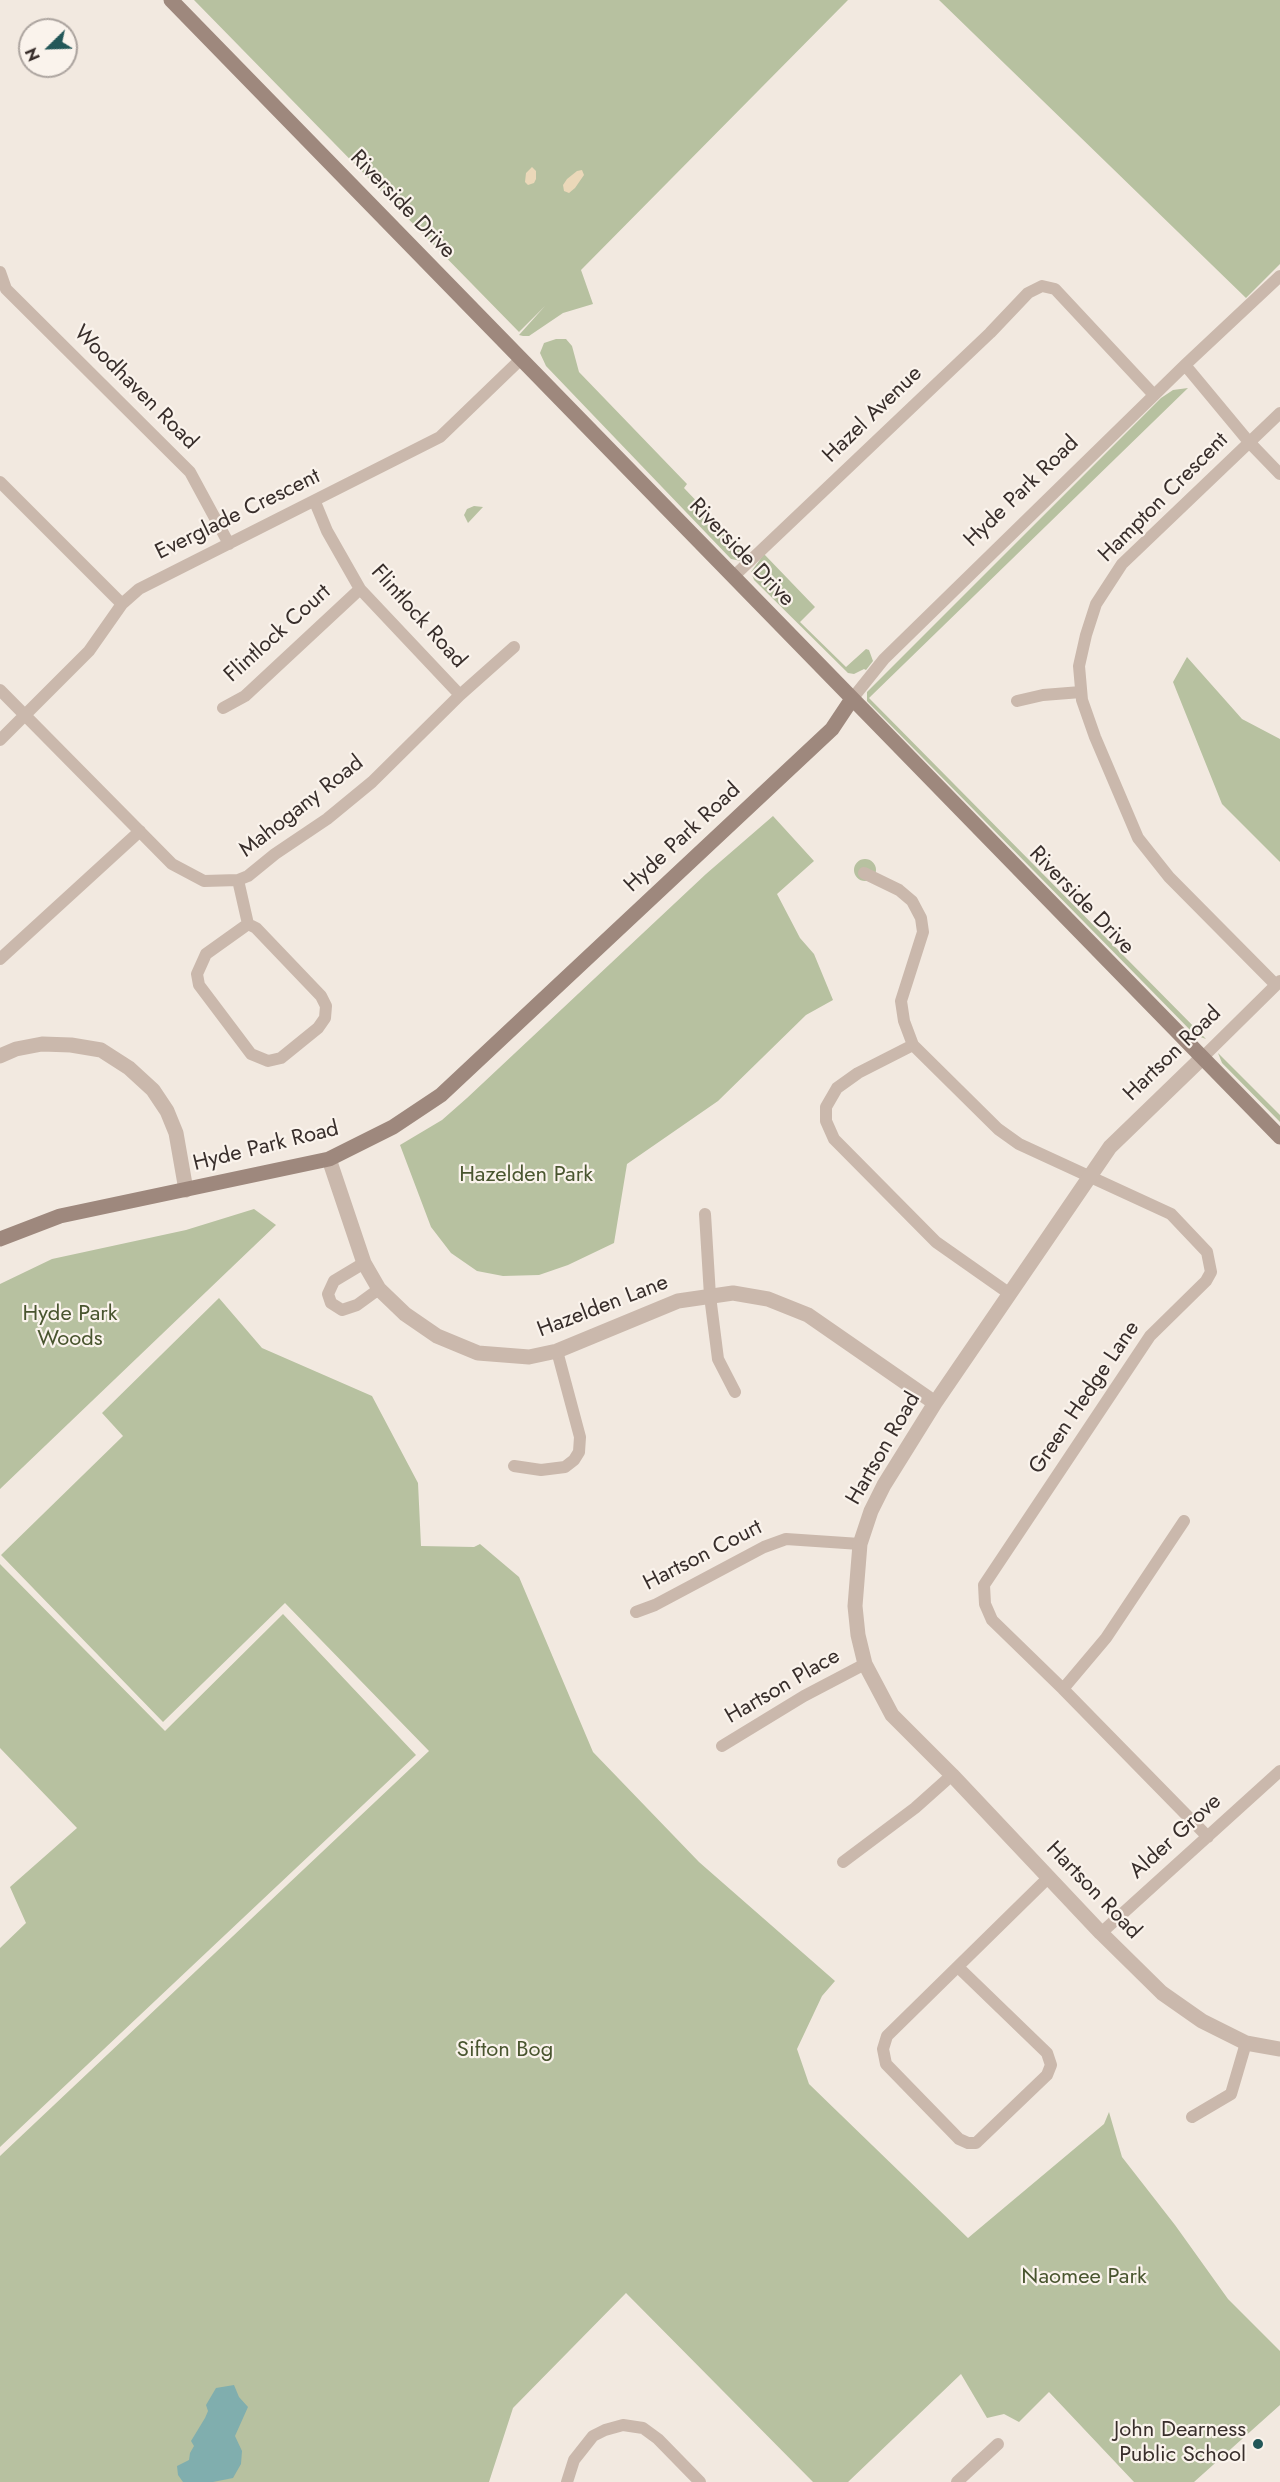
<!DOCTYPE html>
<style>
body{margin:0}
#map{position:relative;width:1280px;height:2482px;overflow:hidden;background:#f2e9e0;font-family:Jost,sans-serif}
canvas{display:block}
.north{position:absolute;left:18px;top:18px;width:60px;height:60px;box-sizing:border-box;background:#faf3ec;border:2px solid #aca49f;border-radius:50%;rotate:247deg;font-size:16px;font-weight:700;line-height:24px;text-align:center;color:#382e2b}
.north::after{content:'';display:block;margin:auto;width:21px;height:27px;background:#225758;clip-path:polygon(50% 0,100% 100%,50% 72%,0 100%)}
</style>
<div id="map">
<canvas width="1280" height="2482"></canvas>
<div class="north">N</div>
</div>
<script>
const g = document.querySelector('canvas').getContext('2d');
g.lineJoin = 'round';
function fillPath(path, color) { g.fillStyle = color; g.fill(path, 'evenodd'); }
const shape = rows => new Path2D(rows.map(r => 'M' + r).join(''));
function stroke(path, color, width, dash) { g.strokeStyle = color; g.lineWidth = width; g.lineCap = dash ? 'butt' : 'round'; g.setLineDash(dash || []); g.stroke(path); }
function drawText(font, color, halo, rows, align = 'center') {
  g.font = font + ' Jost,sans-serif'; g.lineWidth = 4.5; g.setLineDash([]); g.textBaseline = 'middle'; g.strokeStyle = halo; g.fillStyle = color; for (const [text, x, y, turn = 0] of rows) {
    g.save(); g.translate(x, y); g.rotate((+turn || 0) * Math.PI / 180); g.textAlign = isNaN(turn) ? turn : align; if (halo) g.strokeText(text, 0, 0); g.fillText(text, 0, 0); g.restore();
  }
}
fillPath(shape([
 [194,0,848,0,581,270,593,304,563,313,529,336,523,336,519,335,545,306,519,332],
 [939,0,1280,0,1280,264,1246,298],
 [556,339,566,339,572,346,579,372,687,484,684,488,748,555,741,561,731,559,546,366,540,353,544,343],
 [1188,388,869,698,1206,1039,1195,1035,867,701,867,692,1161,398,1173,390],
 [474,506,483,507,468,523,464,515,467,509],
 [764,554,815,607,800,622,846,667,866,649,869,650,873,661,866,670,864,669,854,674,848,673,754,580,751,572],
 [1187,657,1242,719,1280,739,1280,862,1222,804,1173,682],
 [773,816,814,861,777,894,800,938,814,954,833,1000,806,1015,718,1101,627,1164,614,1243,568,1265,539,1275,503,1276,477,1271,451,1253,431,1227,400,1145,442,1120,467,1098,706,874],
 '854 870a11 11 0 1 1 22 0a11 11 0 1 1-22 0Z',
 [1218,1053,1280,1115,1280,1122,1222,1063],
 [254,1209,276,1225,0,1489,0,1284,52,1259,186,1230],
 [219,1298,262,1348,372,1396,418,1483,421,1546,474,1547,480,1544,519,1577,593,1752,699,1862,835,1981,822,1996,797,2049,809,2084,968,2238,1104,2124,1109,2112,1122,2157,1175,2225,1228,2299,1280,2351,1280,2405,1194,2482,1134,2482,1049,2392,1019,2422,1004,2414,987,2418,961,2374,848,2482,813,2482,626,2293,513,2408,489,2482,0,2482,0,2156,429,1751,285,1603,163,1722,1,1555,123,1436,102,1413],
 [0,1564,165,1731,283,1614,416,1755,0,2147,0,1948,26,1923,10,1887,77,1828,0,1748]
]), '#b7c1a0');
fillPath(shape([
 [532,167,536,171,536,179,534,183,528,185,525,182,526,173],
 [582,170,584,175,575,188,569,193,564,191,563,185,567,179,577,171]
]), '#ebd8b9');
fillPath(shape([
 [234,2385,239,2397,248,2407,235,2436,242,2451,241,2464,233,2478,213,2482,183,2482,178,2475,177,2466,189,2460,190,2453,194,2446,191,2441,205,2418,208,2411,206,2405,216,2388]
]), '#80aeae');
stroke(shape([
 [0,272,6,289,190,472,229,544],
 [1185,365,1249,442,1280,474],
 [0,482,122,604],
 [315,502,327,531,360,589,460,695],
 [733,577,990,333,1028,293,1042,286,1055,289,1154,395],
 [0,690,172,864,204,881,238,880,248,876,275,854,327,819,372,782,460,695,514,647],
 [852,699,884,659,1185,365,1280,276],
 [1017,701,1043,695,1081,692],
 [223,708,245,696,360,589],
 [0,740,89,651,122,604,139,589,440,437,521,359],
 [864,873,899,890,912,901,921,918,923,932,901,1001,904,1021,913,1045,998,1129,1019,1144,1171,1214,1207,1252,1211,1272,1206,1281,1150,1336,984,1585,985,1604,992,1620,1063,1689,1208,1837],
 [238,880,248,924,256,928,321,996,326,1006,325,1018,318,1028,281,1058,268,1061,251,1054,199,985,197,974,206,954,248,924],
 [0,959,140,831],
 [1276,985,1169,877,1138,838,1095,737,1082,700,1079,666,1086,635,1096,604,1122,564,1280,413],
 [913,1045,858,1073,837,1088,826,1107,826,1121,834,1139,936,1242,1010,1294],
 [1202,1058,1280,981],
 [705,1214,710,1296,718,1359,735,1392],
 [364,1263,334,1281,328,1294,331,1303,342,1310,357,1305,379,1289],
 [514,1466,541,1470,565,1467,574,1460,579,1452,580,1437,557,1351],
 [636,1612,655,1605,764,1547,786,1539,860,1544],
 [1063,1689,1106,1638,1184,1521],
 [722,1746,804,1696,865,1664],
 [843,1862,915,1808,952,1775],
 [1101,1933,1280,1771],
 [958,1967,1047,2053,1051,2065,1047,2075,976,2143,968,2143,959,2139,886,2064,883,2049,887,2036,1048,1878],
 [1192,2117,1231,2094,1246,2043],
 [567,2482,574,2460,593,2436,605,2430,623,2425,643,2428,658,2439,700,2482],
 [957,2482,998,2444]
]), '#cab8ac', 12);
stroke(shape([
 [0,1056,16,1049,42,1044,71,1045,101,1050,129,1068,153,1090,167,1111,176,1133,186,1190],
 [1202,1058,1110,1147,935,1403,884,1485,871,1511,860,1544,855,1606,858,1635,865,1664,892,1715,952,1775,1101,1933,1162,1993,1202,2021,1246,2043,1280,2049],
 [329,1159,364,1263,379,1289,405,1314,437,1336,478,1353,529,1357,557,1351,678,1301,733,1293,768,1299,808,1315,935,1403]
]), '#cab8ac', 15);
stroke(shape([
 [171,0,1280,1137],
 [0,1239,60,1216,329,1159,393,1127,441,1095,832,729,852,699]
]), '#9e887d', 15);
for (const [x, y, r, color] of [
 [1258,2444,6,"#225758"]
]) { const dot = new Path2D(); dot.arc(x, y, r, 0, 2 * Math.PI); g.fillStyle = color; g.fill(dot); stroke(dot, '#faf3ec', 2); }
drawText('22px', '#382e2b', '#faf3ec', [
 ["Riverside Drive",402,205,46],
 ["Woodhaven Road",135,388,45],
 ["Hazel Avenue",873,415,-44],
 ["Hyde Park Road",1022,492,-44],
 ["Hampton Crescent",1164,498,-45],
 ["Everglade Crescent",238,515,-26],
 ["Riverside Drive",741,553,46],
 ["Flintlock Road",418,617,48],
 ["Flintlock Court",278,634,-42],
 ["Mahogany Road",302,807,-38],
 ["Hyde Park Road",683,838,-43],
 ["Riverside Drive",1081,901,46],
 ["Hartson Road",1173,1054,-44],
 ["Hyde Park Road",266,1147,-14],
 ["Hazelden Lane",603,1307,-21],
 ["Green Hedge Lane",1085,1398,-56],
 ["Hartson Road",884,1449,-60],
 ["Hartson Court",703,1556,-27],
 ["Hartson Place",783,1687,-30],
 ["Alder Grove",1176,1837,-42],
 ["Hartson Road",1093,1891,46]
]);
drawText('22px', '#49552f', '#faf3ec', [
 ["Hazelden Park",526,1176],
 ["Hyde Park",70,1315],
 ["Woods",70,1340],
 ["Sifton Bog",505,2051],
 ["Naomee Park",1084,2278]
]);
drawText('22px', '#382e2b', '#faf3ec', [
 ["John Dearness",1246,2431],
 ["Public School",1246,2456]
], 'right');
</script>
